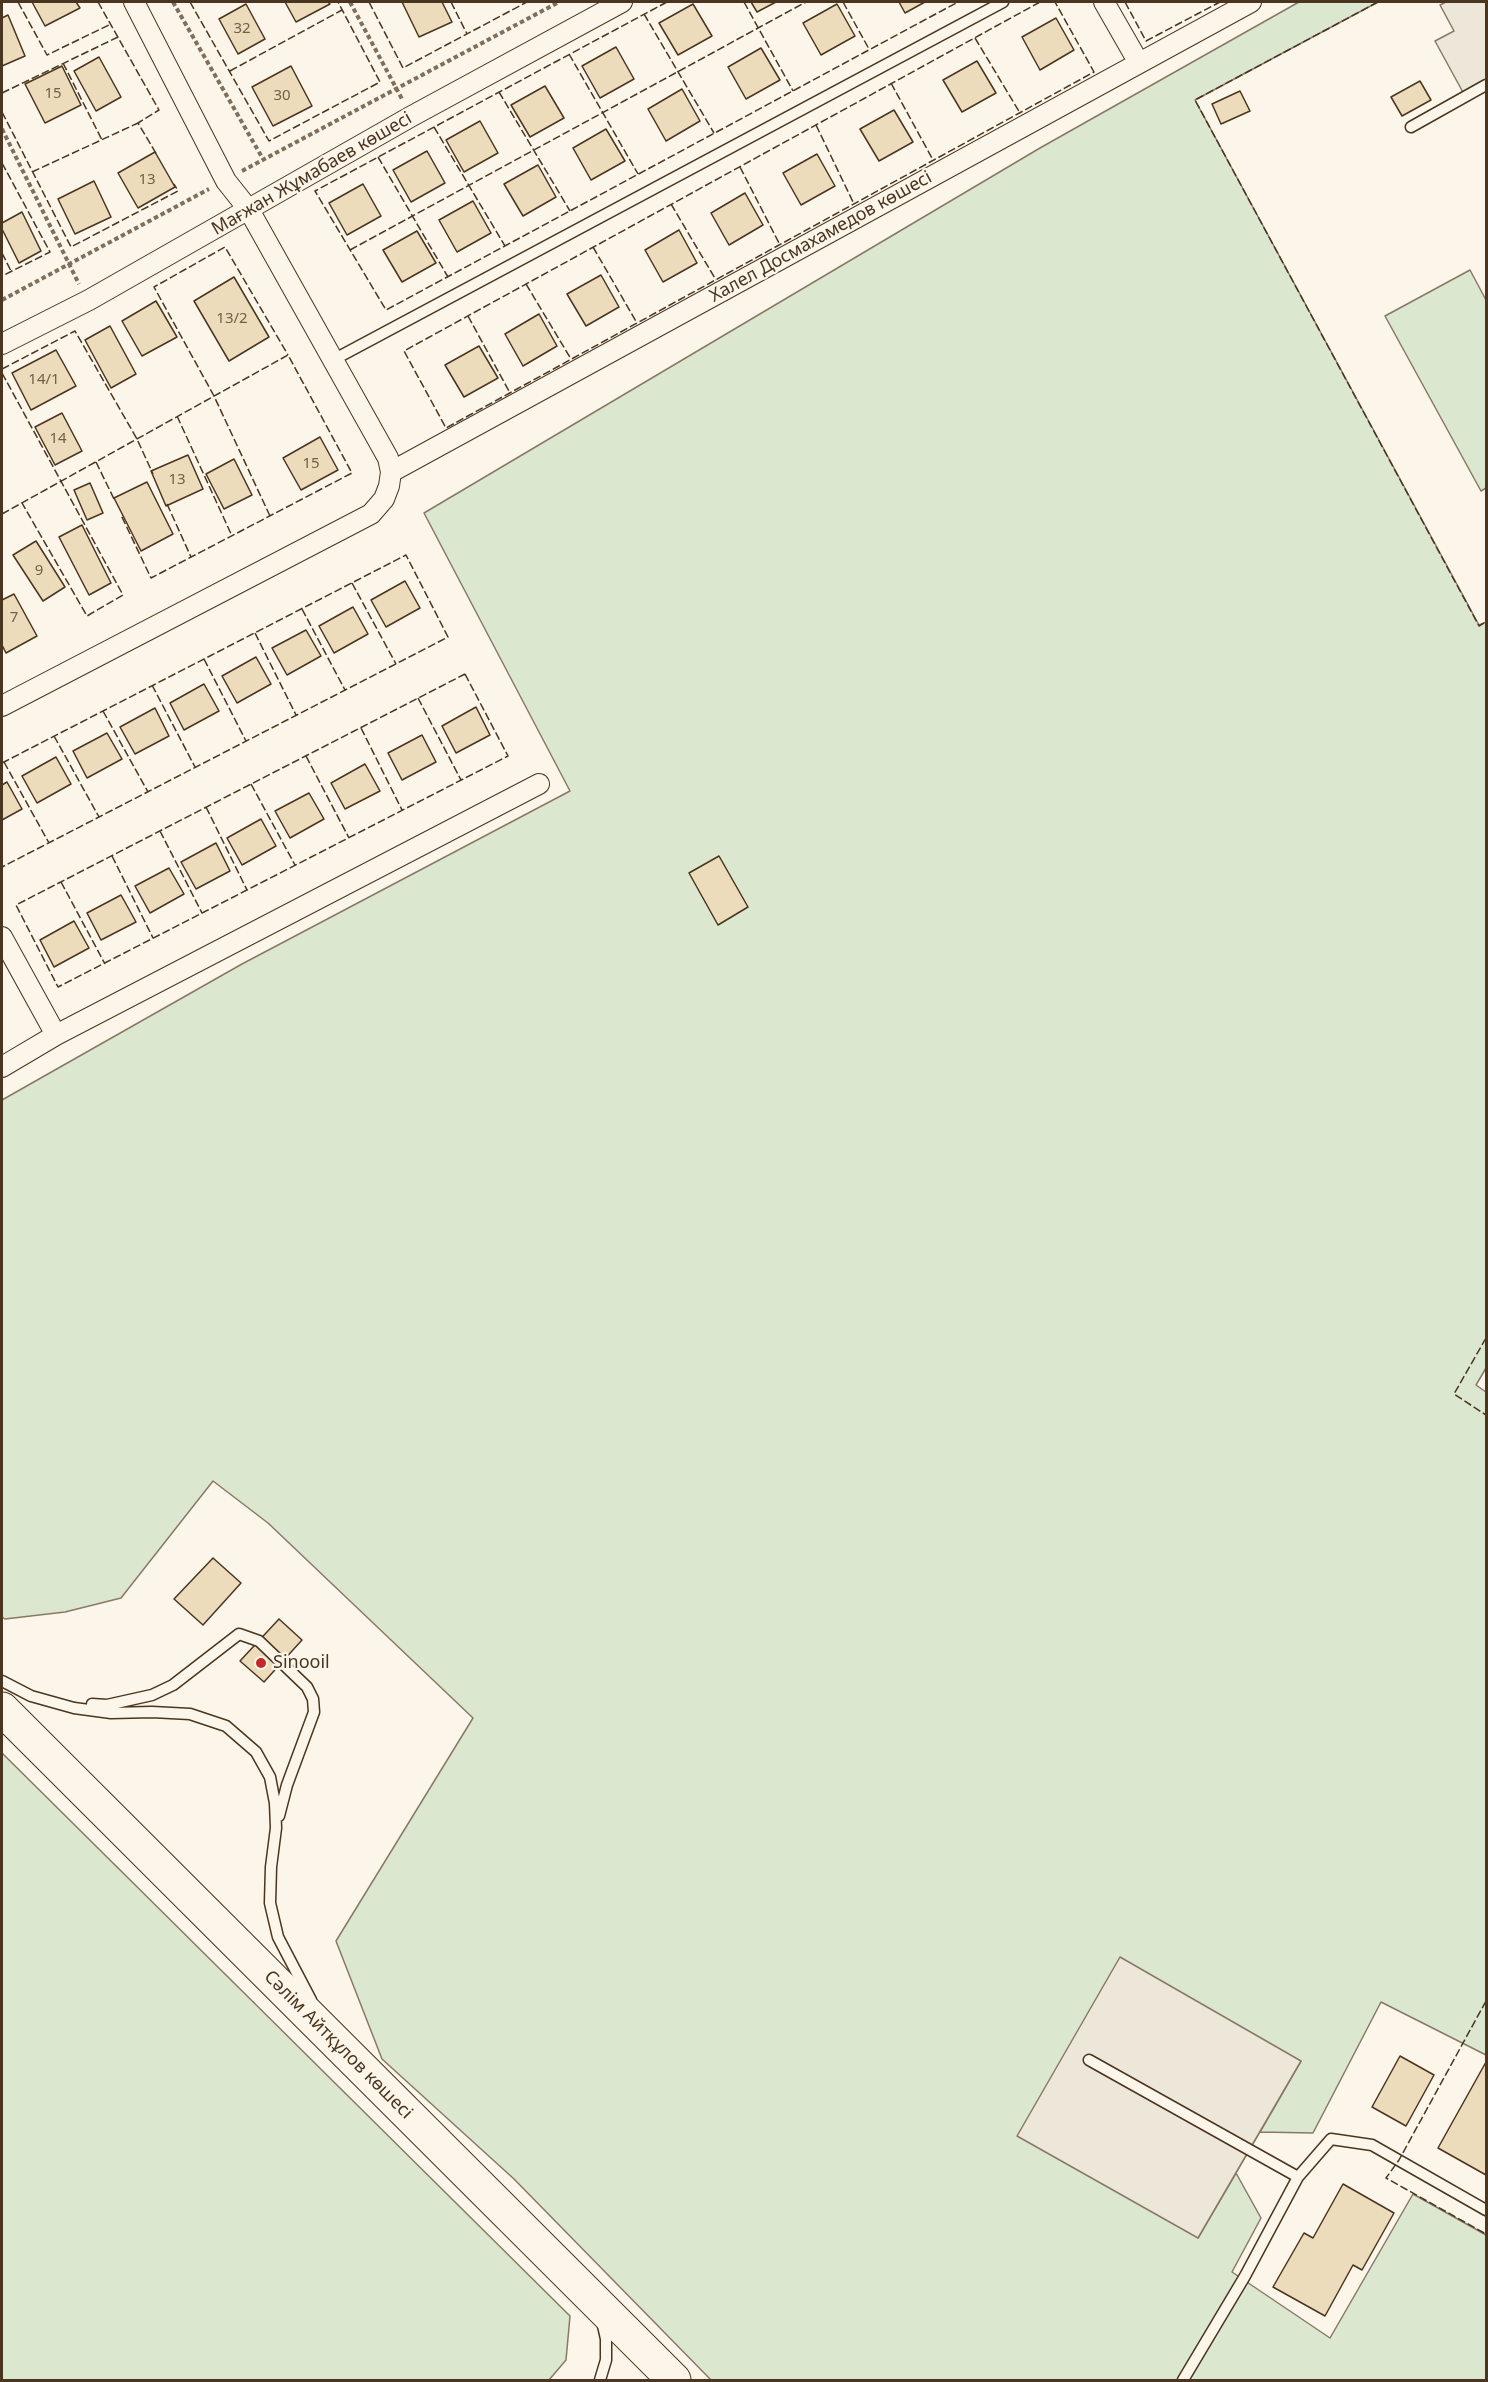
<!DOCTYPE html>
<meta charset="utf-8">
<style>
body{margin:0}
#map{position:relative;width:1488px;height:2382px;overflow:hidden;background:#fbf6e9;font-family:"Noto Sans",sans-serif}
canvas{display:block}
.frame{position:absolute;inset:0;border:3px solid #4a3520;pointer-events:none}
</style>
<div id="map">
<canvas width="1488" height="2382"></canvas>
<div class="frame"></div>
</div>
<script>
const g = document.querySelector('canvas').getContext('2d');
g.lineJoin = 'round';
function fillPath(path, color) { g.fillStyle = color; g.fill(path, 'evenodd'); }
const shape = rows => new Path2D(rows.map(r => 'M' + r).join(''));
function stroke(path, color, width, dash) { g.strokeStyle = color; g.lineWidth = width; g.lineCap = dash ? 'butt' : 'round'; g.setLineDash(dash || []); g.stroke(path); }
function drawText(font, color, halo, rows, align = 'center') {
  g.font = font + ' "Noto Sans",sans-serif'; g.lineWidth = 4.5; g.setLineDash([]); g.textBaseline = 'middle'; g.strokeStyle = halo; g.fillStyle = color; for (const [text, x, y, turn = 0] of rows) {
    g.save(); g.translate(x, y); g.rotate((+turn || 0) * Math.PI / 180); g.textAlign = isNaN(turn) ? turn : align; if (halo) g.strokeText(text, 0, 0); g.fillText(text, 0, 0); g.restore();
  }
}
const green = shape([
 [1299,2,1378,2,1195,100,1479,625,1486,622,1486,1368,1476,1385,1486,1392,1486,2055,1381,2002,1313,2133,1260,2132,1301,2061,1198,2238,1236,2173,1261,2218,1232,2272,1330,2338,1413,2194,1486,2235,1486,2380,711,2380,514,2179,382,2059,336,1941,473,1718,268,1523,213,1481,121,1598,65,1612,5,1619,2,1617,2,1100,242,964,570,791,424,513,1040,148,1299,2],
 [1470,270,1486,300,1486,488,1481,491,1385,316,1470,270],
 [2,1753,570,2316,566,2360,549,2380,2,2380,2,1753]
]);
fillPath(green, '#dce7d0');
stroke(green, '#887966', 1.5);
const parking = shape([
 [1446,2,1486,2,1486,85,1465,96,1435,41,1454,31,1440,5,1446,2],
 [1120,1957,1301,2061,1198,2238,1017,2136,1120,1957]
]);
fillPath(parking, '#ede7d9');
stroke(parking, '#887966', 1.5);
const building = shape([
 [32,2,76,2,80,8,45,26,32,2],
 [285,2,328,2,330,4,296,22,285,2],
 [402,2,442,2,452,22,419,37,402,2],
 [751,2,776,2,757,12,751,2],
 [899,2,925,2,905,13,899,2],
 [246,4,265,39,238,54,219,19,246,4],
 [693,4,712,36,678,55,659,23,693,4],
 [837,4,855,36,821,55,803,23,837,4],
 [8,15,25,56,2,66,2,18,8,15],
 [1056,18,1074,50,1040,70,1022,37,1056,18],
 [616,47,634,79,600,98,582,66,616,47],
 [761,48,780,80,746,99,728,67,761,48],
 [99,57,121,97,96,111,74,71,99,57],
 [977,61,996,93,962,112,943,80,977,61],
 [62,66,81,105,45,123,25,84,62,66],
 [291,66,312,106,273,126,252,87,291,66],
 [1420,81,1431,100,1402,116,1391,97,1420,81],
 [545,86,564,118,530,137,511,105,545,86],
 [682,89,700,121,666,141,648,109,682,89],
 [1240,91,1250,111,1221,124,1212,104,1240,91],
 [894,110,913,142,879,161,860,129,894,110],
 [480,121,498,153,464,172,446,140,480,121],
 [606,129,625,161,591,180,573,148,606,129],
 [427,151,445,183,411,202,393,170,427,151],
 [155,152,175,187,138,208,118,173,155,152],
 [817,154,835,186,801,205,783,173,817,154],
 [538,165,556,197,523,216,504,184,538,165],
 [94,181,111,217,75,234,58,199,94,181],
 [363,184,381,216,347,235,329,203,363,184],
 [745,193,763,225,729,245,711,213,745,193],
 [473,201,491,233,457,252,439,220,473,201],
 [22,212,41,251,19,263,2,229,2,223,22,212],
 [679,230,697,263,663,282,645,250,679,230],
 [417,231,436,263,402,282,383,250,417,231],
 [601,275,619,307,586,326,567,294,601,275],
 [234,277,269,337,229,361,194,301,234,277],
 [156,301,177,337,142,356,122,321,156,301],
 [539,314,557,346,523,366,505,334,539,314],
 [110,326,136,374,111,388,85,340,110,326],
 [479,346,498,378,464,397,445,365,479,346],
 [56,350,76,386,31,410,12,373,56,350],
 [62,413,82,451,55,465,35,427,62,413],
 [320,437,338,470,301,490,283,458,320,437],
 [188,455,203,489,166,506,151,471,188,455],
 [234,459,252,495,224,509,206,474,234,459],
 [147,482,173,534,141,551,114,498,147,482],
 [90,483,103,513,87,520,74,490,90,483],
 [82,525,111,583,89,595,59,537,82,525],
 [36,541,65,587,43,601,13,555,36,541],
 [405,581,420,608,386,627,371,600,405,581],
 [14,594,37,636,6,653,2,645,2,600,14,594],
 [353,607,368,634,334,653,319,626,353,607],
 [306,630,321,656,287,675,272,648,306,630],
 [256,657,271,684,237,703,222,676,256,657],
 [204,684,219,711,184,730,170,703,204,684],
 [476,707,490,735,456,753,442,726,476,707],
 [155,708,169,736,135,754,120,727,155,708],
 [107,733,122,759,87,778,73,751,107,733],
 [422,735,436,762,402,780,388,753,422,735],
 [56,757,71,784,37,803,22,776,56,757],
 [365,764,380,791,345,809,331,783,365,764],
 [7,782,22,809,2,820,2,785,7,782],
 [309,793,324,819,290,838,275,811,309,793],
 [261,819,276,846,242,865,227,838,261,819],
 [216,843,230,871,196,889,181,862,216,843],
 [719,856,748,907,718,925,689,873,719,856],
 [169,868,184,894,150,913,135,886,169,868],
 [121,895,136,922,101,940,87,913,121,895],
 [74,921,89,948,54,967,40,940,74,921],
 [213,1558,241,1583,203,1625,174,1599,213,1558],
 [279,1619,302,1640,264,1682,240,1661,279,1619],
 [1400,2056,1434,2075,1406,2126,1372,2107,1400,2056],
 [1486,2062,1486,2175,1438,2148,1486,2062],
 [1343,2184,1394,2213,1362,2270,1353,2265,1325,2316,1273,2287,1304,2233,1313,2238,1343,2184]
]);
fillPath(building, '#ecdcbc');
stroke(building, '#4a3520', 1.5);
const lane = shape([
 [1411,127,1486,85],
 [333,360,1003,2],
 [2,1681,31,1696,74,1708,111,1713,152,1712,190,1714,226,1726,256,1752,270,1777,275,1803,276,1828,271,1867,270,1903,278,1937,311,2000],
 [92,1704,107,1705,152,1695,173,1685,239,1634,259,1641,307,1687,313,1699,314,1712,287,1785,279,1816],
 [1089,2060,1298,2177],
 [600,2380,606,2360,606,2339,602,2321],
 [1183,2380,1245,2276,1298,2177,1331,2139,1372,2145,1486,2210]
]);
const street = shape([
 [1104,2,1139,63],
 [2,344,89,300,412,116,622,2],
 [391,472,1251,2],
 [2,706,371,514,384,499,389,486,391,472,388,458,249,210,226,181,134,2],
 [2,937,56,1035],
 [2,1067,56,1035,539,784]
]);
const highway = shape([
 [2,1709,674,2380]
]);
stroke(lane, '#4a3520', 13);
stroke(street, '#4a3520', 22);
stroke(highway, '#4a3520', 35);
stroke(shape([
 [173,2,263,159],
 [350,2,402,99],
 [2,129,79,284],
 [242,171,559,2],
 [2,300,209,189]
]), '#7f6f5c', 4, [4.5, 3]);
stroke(lane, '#fbf6e9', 10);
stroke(street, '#fbf6e9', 20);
stroke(highway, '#fbf6e9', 33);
stroke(shape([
 [18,2,47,55,111,24],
 [98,2,159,110,138,123,157,155],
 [190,2,269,141,380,82,338,2],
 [369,2,403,68,527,2],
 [451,2,467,34],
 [667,2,315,191,386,310,958,2],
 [744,2,793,91],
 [843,2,869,49],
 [1040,2,404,351,446,428,1094,72,1055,2],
 [1125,2,1146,41,1220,2],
 [1378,2,1195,100,1479,626,1486,622],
 [644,14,714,133],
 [975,38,1020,113],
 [569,54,638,174],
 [63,63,102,140],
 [230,71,342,10],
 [891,83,933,160],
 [499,92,570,211],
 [2,93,118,37],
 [2,112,71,247,178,191,174,184],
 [816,125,854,204],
 [434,127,505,246],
 [378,157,448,277],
 [2,163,50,252,2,276],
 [740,167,780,245],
 [32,172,138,123],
 [671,204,716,280],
 [593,247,637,323],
 [350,250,806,2],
 [2,253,11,271],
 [526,284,571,359],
 [468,316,510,393],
 [2,369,75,331,137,439,153,474],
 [2,373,123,595,87,616,22,503],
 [177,416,232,536],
 [96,462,115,501],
 [167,504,191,557],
 [2,514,288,355,352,473,151,578,121,515],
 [270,516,214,396,154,287,225,247,288,355],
 [352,583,396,664],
 [302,609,345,690],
 [255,633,296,715],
 [204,659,246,741],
 [465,674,508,756,58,987,16,905,465,674],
 [152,685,195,767],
 [418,698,461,780],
 [103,711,148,792],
 [361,728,402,810],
 [54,736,99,817],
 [306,756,349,838],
 [4,762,49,843],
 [2,763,406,555,448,637,2,867],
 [251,784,295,865],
 [206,807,247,890],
 [160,831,202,913],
 [112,856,153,938],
 [61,882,105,964],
 [1486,1338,1454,1394,1486,1415],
 [1486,2001,1399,2160,1386,2178,1486,2234]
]), '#4a3520', 1.5, [8, 3]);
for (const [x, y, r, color] of [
 [261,1663,6,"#c62828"]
]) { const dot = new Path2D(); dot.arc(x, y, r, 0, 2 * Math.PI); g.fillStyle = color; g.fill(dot); stroke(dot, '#fbf6e9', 2); }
drawText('15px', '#725f47', null, [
 ["32",242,29],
 ["15",53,94],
 ["30",282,96],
 ["13",147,180],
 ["13/2",232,319],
 ["14/1",44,380],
 ["14",58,439],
 ["15",311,464],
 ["13",177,480],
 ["9",39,571],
 ["7",14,618]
]);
drawText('18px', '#4a3520', '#fbf6e9', [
 ["Мағжан Жұмабаев көшесі",312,174,-30],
 ["Халел Досмахамедов көшесі",821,237,-29],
 ["Сәлім Айтқұлов көшесі",338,2045,45]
]);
drawText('18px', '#4a3520', '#fbf6e9', [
 ["Sinooil",273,1663]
], 'left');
</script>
